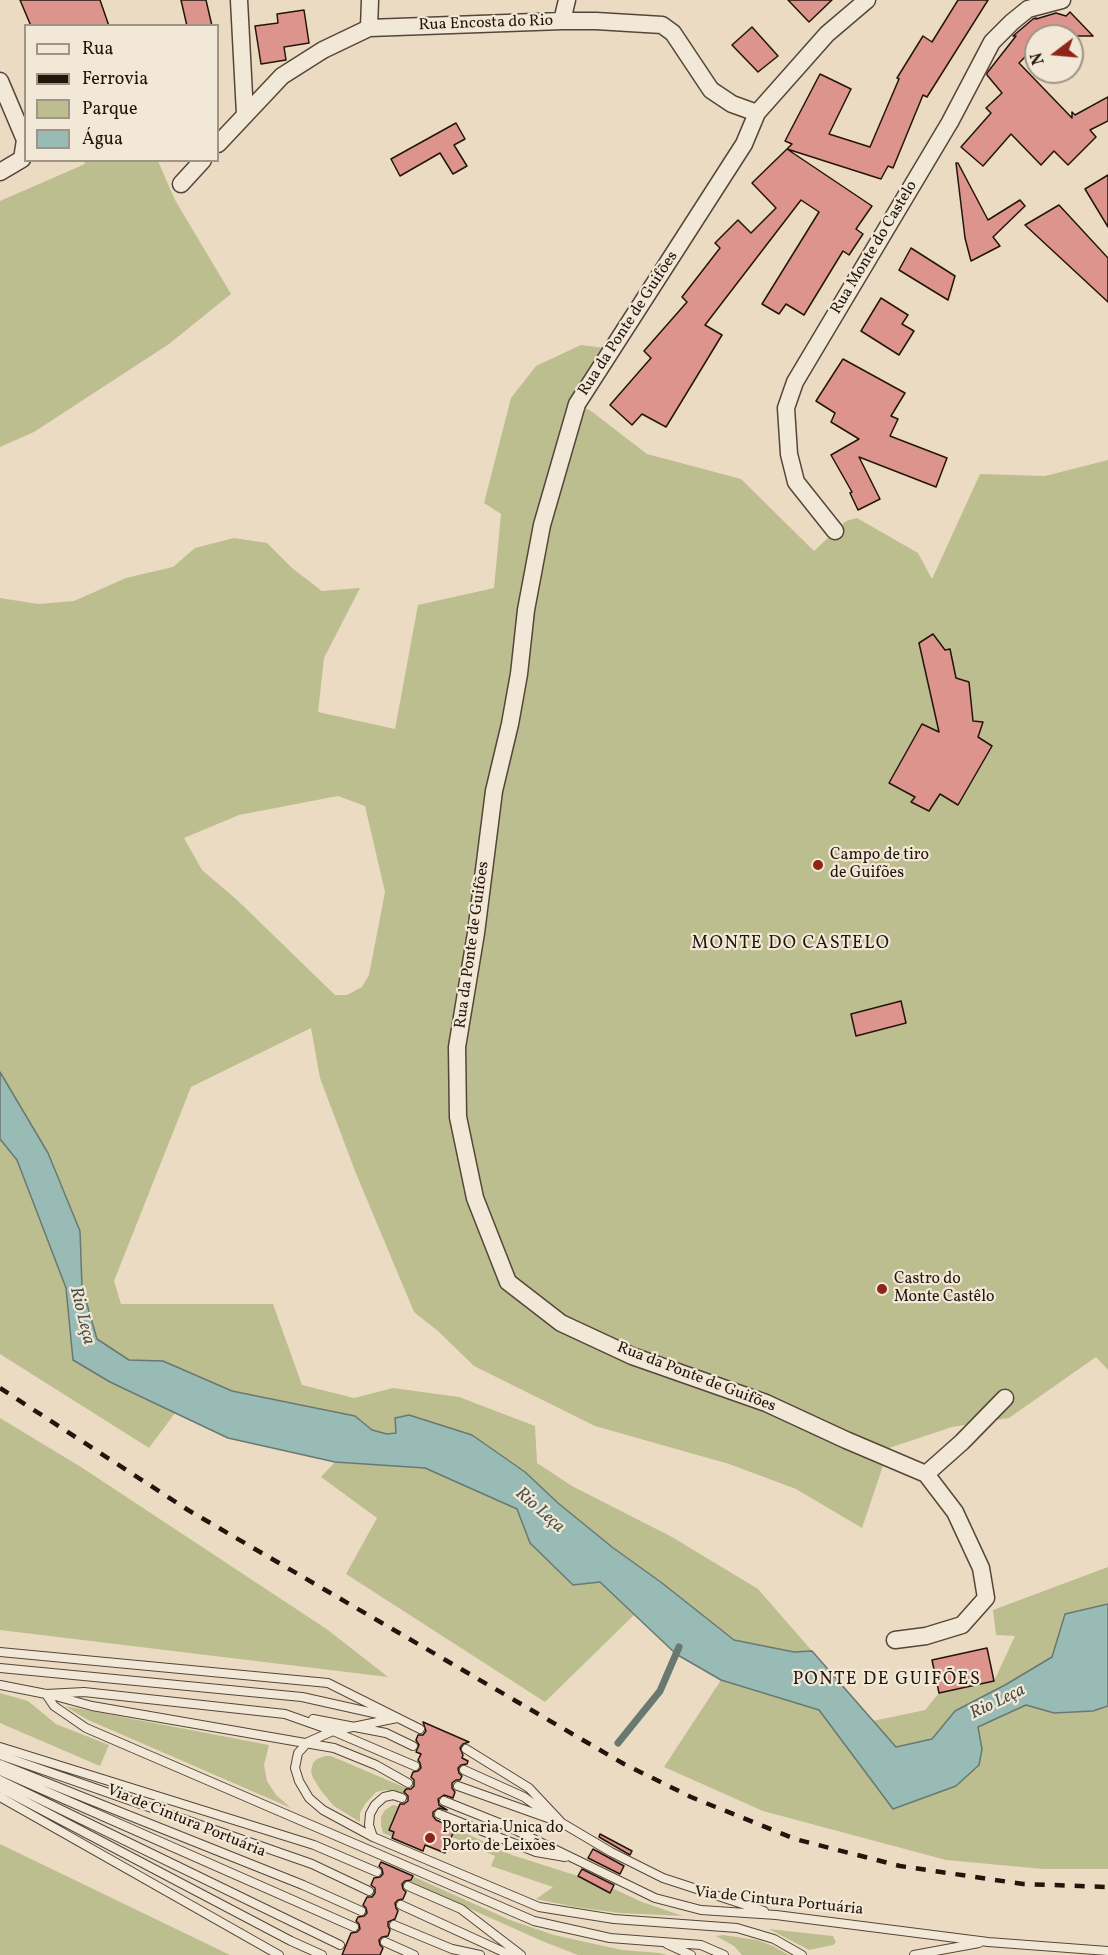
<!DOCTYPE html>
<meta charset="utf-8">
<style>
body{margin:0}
#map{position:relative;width:1108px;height:1955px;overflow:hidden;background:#ebdbc2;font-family:Vollkorn,serif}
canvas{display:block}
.legend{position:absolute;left:24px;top:24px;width:195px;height:138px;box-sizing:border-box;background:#f2e8d7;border:2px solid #9f9486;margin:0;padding:8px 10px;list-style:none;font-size:18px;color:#23150c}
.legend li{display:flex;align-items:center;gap:12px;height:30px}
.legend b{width:30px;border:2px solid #9f9486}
.north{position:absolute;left:1024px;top:24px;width:60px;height:60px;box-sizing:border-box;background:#f2e8d7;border:2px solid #9f9486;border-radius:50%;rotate:254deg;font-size:16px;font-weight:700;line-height:24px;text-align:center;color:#23150c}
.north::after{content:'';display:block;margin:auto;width:21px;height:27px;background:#8f2418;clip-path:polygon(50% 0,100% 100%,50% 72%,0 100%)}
</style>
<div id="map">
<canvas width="1108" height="1955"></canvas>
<ul class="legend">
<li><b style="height:8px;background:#f2e8d7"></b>Rua</li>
<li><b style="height:8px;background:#23150c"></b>Ferrovia</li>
<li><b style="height:16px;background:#bdbe8f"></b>Parque</li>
<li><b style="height:16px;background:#98bbb6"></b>Água</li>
</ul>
<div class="north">N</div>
</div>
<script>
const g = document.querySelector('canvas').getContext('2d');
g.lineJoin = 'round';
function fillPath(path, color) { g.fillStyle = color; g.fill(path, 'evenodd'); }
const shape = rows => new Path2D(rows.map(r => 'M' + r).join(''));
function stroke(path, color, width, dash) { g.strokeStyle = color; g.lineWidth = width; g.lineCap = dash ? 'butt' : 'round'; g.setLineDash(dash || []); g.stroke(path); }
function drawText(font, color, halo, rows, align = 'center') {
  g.font = font + ' Vollkorn,serif'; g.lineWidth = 4.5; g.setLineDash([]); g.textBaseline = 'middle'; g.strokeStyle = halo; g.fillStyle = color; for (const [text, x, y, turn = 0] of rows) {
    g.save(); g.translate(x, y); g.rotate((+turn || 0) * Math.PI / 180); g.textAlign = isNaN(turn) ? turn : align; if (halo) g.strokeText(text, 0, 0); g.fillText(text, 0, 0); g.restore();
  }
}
fillPath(shape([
 [84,161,158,161,175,200,231,294,169,344,34,432,0,447,0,201,85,164],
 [581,345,614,349,578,404,591,411,647,454,741,479,814,551,846,521,857,518,918,553,932,579,980,474,1045,476,1108,460,1108,1370,1096,1357,1009,1418,952,1427,889,1448,862,1528,796,1489,729,1464,595,1426,474,1366,438,1331,414,1312,355,1171,320,1078,311,1028,191,1087,114,1281,121,1304,273,1304,302,1385,354,1398,393,1388,459,1397,535,1426,537,1463,572,1486,672,1537,758,1589,812,1651,794,1652,734,1640,662,1583,612,1547,558,1503,525,1472,396,1433,387,1434,372,1430,355,1416,232,1391,163,1361,129,1361,97,1339,82,1287,80,1231,48,1153,0,1072,0,598,38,604,74,601,126,578,173,567,195,548,234,538,267,543,292,568,322,591,360,588,324,658,318,712,395,729,418,605,494,588,501,514,484,503,511,398,536,366],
 [338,796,365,806,385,892,369,975,362,987,347,995,335,995,236,899,202,870,184,838,239,815],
 [0,1139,17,1160,66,1288,73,1360,110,1382,175,1413,149,1448,0,1354],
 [0,1418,81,1467,328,1630,388,1677,0,1630],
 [335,1462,425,1468,517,1509,530,1543,573,1585,600,1582,634,1615,545,1702,346,1574,377,1518,321,1477],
 [1108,1567,1108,1604,1065,1614,1052,1657,1005,1685,955,1711,932,1739,896,1747,873,1721,925,1710,939,1693,994,1681,1015,1636,996,1635,993,1610],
 [721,1680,819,1710,894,1809,956,1786,979,1765,982,1749,977,1727,1026,1705,1054,1713,1093,1711,1108,1706,1108,1869,1043,1869,946,1860,763,1811,664,1767],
 [0,1693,28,1701,56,1724,109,1745,100,1766,0,1723],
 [65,1706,269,1745,264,1765,267,1781,276,1795,291,1808,86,1719],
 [325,1756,331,1756,406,1788,404,1794,386,1790,376,1792,365,1804,360,1813,360,1822,334,1806,322,1792,313,1778,311,1771,313,1763,317,1759],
 [393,1805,399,1806,389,1830,412,1839,410,1844,383,1833,381,1826,381,1817,385,1810],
 [455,1828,512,1855,578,1876,609,1893,612,1888,642,1902,683,1916,620,1913,575,1907,536,1899,553,1887,491,1866,495,1856,452,1837],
 [0,1844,230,1955,0,1955],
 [412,1876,510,1920,554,1935,622,1950,660,1953,667,1955,578,1955,542,1941,410,1882],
 [769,1929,833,1936,836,1942,833,1945,809,1950],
 [723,1935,757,1940,773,1946,789,1955,742,1955,734,1946,716,1936]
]), '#bdbe8f');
const water = shape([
 [0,1072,48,1153,80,1231,82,1287,97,1339,129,1360,163,1361,232,1391,355,1416,372,1430,387,1434,396,1433,395,1418,409,1415,472,1435,525,1472,558,1503,612,1547,662,1583,734,1640,794,1652,812,1651,896,1747,932,1739,955,1711,1005,1685,1052,1657,1065,1614,1108,1604,1108,1706,1093,1711,1054,1713,1026,1705,978,1727,982,1749,979,1765,956,1786,893,1809,819,1710,721,1680,676,1654,600,1582,573,1585,530,1543,517,1509,425,1468,335,1462,228,1438,110,1382,73,1360,66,1288,17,1160,0,1139,0,1072]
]);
fillPath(water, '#98bbb6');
stroke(water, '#697972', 1.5);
stroke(shape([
 [618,1743,660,1691,679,1647]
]), '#697972', 7);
const building = shape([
 [20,0,100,0,109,26,31,26,20,0],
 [181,0,206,0,212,26,187,26,181,0],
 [788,0,832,0,809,22,788,0],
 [958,0,988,0,927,97,923,95,893,168,888,166,881,179,787,149,792,144,785,141,820,74,851,89,829,134,870,147,899,79,897,78,923,36,932,42,958,0],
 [304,10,309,43,284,47,286,60,261,64,255,26,278,23,277,14,304,10],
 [1070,12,1093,36,1036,36,1036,46,1019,63,1072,118,1072,112,1075,115,1108,97,1108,121,1090,130,1096,137,1068,165,1054,151,1041,165,1011,134,983,166,961,147,991,113,986,108,1002,93,987,75,987,73,1016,36,1013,36,1033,19,1036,18,1036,19,1056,13,1066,16,1070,12],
 [752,27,778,56,758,72,732,45,752,27],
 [456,123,465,139,454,145,467,166,453,174,440,153,400,176,391,159,456,123],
 [787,149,872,206,856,229,863,234,849,255,843,251,804,315,786,304,779,314,762,304,819,212,801,200,705,325,722,335,666,427,642,414,632,425,610,405,651,358,644,351,687,302,682,297,720,248,715,243,738,220,751,233,776,208,752,183,787,149],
 [956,163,958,163,988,220,1020,200,1025,206,993,237,1000,246,971,261,965,238,956,163],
 [1108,175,1108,227,1085,189,1108,175],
 [1059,205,1108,258,1108,302,1025,225,1059,205],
 [911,248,955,276,948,300,899,270,911,248],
 [881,298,908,315,902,324,914,331,899,355,861,331,881,298],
 [843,359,905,393,891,416,898,419,890,436,947,458,936,487,859,457,880,499,858,510,850,493,852,492,831,455,859,439,831,422,835,413,816,401,843,359],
 [933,634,945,650,950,649,956,678,969,682,973,721,983,722,978,737,992,746,958,805,940,794,929,811,911,802,915,797,889,783,922,724,939,732,919,643,933,634],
 [901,1001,906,1023,856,1036,851,1014,901,1001],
 [987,1648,994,1681,939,1693,932,1660,987,1648],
 [423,1722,469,1742,463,1744,460,1748,463,1755,462,1758,468,1761,467,1764,461,1765,458,1768,459,1773,462,1776,460,1780,456,1780,452,1783,452,1788,455,1792,453,1798,444,1795,438,1799,439,1805,447,1810,439,1808,433,1812,433,1816,436,1820,455,1828,445,1853,425,1845,423,1851,392,1838,394,1832,389,1830,400,1804,404,1804,408,1801,408,1796,404,1792,406,1789,411,1789,414,1786,414,1780,411,1777,413,1772,418,1771,421,1768,420,1763,418,1760,421,1754,416,1752,419,1745,416,1740,418,1735,423,1735,426,1731,423,1722],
 [600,1834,632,1851,630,1855,599,1837,600,1834],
 [593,1849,624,1866,620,1874,588,1858,593,1849],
 [381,1862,413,1876,411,1880,405,1881,402,1884,403,1889,406,1892,403,1899,398,1900,395,1903,396,1908,398,1911,395,1919,388,1922,388,1926,390,1930,388,1936,382,1937,379,1940,380,1945,383,1948,380,1955,342,1955,351,1933,357,1932,360,1929,359,1924,356,1921,358,1917,364,1916,367,1913,366,1908,363,1905,367,1897,372,1897,375,1893,375,1888,371,1885,374,1878,380,1877,383,1874,382,1869,379,1866,381,1862],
 [582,1869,614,1885,610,1893,578,1876,582,1869]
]);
fillPath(building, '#dd948c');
stroke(building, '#23150c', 1.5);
const service = shape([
 [0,1652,328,1683,420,1729],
 [0,1668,302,1697,387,1716],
 [0,1685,46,1694,84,1692,285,1714,333,1731,415,1766],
 [46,1694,54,1706,86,1728,534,1921,610,1938,701,1945,724,1955],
 [55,1696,92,1706,334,1748,376,1765,408,1783],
 [397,1718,333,1731,308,1742,298,1753,295,1768,299,1781,309,1798,323,1810,373,1837,539,1907,614,1919,737,1928,774,1939,802,1955],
 [313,1719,386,1733,413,1746],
 [0,1747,314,1845,377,1872],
 [466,1749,529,1788,560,1821],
 [0,1755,312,1864,369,1891],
 [0,1764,303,1885,361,1911],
 [464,1770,524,1797,549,1815],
 [0,1771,354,1927],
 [0,1780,340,1945],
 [458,1786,562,1823,611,1852,663,1878,764,1911],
 [0,1788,291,1941,322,1955],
 [0,1797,279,1955],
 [444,1801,509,1827,655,1898,701,1910,776,1915,988,1942,1108,1951],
 [439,1814,536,1852,565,1857],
 [373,1837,369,1825,370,1814,375,1805,384,1797,393,1795,402,1798],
 [408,1886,461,1909,521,1955],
 [401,1905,510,1955],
 [394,1925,452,1949,480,1955],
 [385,1942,414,1955],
 [667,1944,691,1955],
 [914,1955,979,1943]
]);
const minor = shape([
 [239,0,245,114],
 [867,0,827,34,757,113,744,144,577,404,542,525,526,610,519,674,510,724,494,791,476,933,457,1047,458,1117,475,1198,508,1282,561,1323,632,1356,766,1403,846,1440,926,1474,955,1512,981,1568,986,1598,962,1625,926,1636,895,1640],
 [562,21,567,0],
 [369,28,370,0],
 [0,81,25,140,22,159,0,172],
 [218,144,282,76,323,50,369,28,562,21,596,21,662,25,673,33,711,90,732,104,757,113],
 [181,184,203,160],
 [835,531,796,482,789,454,786,408,795,382,950,122,992,42,1012,22,1028,9,1062,0],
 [926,1474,962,1442,1005,1398]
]);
stroke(service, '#55463a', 10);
stroke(minor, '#55463a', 19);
stroke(service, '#f2e8d7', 8);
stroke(minor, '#f2e8d7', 16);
stroke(shape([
 [0,1388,188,1510,624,1764,691,1797,795,1839,900,1866,1023,1884,1108,1887]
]), '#23150c', 4.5, [10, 10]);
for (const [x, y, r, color] of [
 [818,865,6,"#8f2418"],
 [882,1289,6,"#8f2418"],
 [430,1838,6,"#8f2418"]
]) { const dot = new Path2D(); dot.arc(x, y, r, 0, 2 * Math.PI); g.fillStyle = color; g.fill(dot); stroke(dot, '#f2e8d7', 2); }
drawText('16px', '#23150c', '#f2e8d7', [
 ["Rua Encosta do Rio",486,24,-2],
 ["Rua Monte do Castelo",875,248,-59],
 ["Rua da Ponte de Guifões",629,324,-57],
 ["Rua da Ponte de Guifões",473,945,-82],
 ["Rua da Ponte de Guifões",696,1378,21],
 ["Via de Cintura Portuária",186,1822,22],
 ["Via de Cintura Portuária",779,1902,6]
]);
drawText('16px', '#23150c', '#f2e8d7', [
 ["Campo de tiro",830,856],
 ["de Guifões",830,874],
 ["Castro do",894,1280],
 ["Monte Castêlo",894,1298],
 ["Portaria Unica do",442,1829],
 ["Porto de Leixões",442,1847]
], 'left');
g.letterSpacing = '1.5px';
drawText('18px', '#23150c', '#f2e8d7', [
 ["MONTE DO CASTELO",791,945],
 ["PONTE DE GUIFÕES",887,1681]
]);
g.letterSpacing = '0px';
drawText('italic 18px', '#4c4f48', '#f2e8d7', [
 ["Rio Leça",81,1316,76],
 ["Rio Leça",539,1511,41],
 ["Rio Leça",998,1703,-26]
]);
</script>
